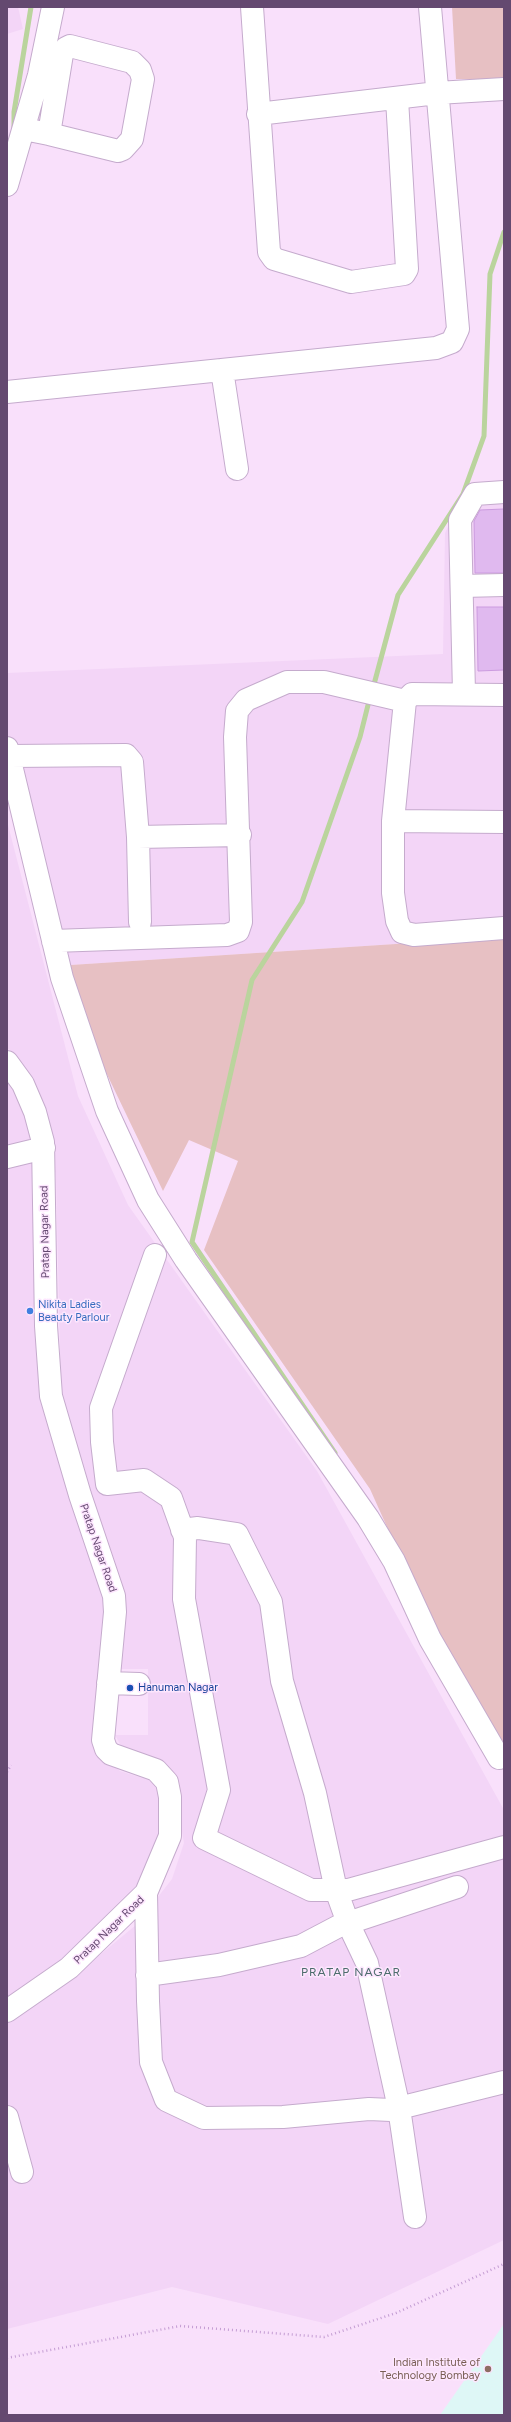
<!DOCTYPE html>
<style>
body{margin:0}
#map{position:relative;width:511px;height:2422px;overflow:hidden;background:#f9e0fb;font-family:Figtree,sans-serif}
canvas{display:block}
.frame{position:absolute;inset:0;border:8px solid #644970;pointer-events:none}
</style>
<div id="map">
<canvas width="511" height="2422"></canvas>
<div class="frame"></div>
</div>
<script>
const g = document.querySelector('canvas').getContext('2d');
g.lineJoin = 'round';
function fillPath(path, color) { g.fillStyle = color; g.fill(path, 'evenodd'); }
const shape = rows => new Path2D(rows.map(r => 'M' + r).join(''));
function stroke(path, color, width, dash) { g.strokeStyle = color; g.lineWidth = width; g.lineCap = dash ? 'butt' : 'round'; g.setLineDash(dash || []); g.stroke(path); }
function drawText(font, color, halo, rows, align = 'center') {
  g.font = font + ' Figtree,sans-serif'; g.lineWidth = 3; g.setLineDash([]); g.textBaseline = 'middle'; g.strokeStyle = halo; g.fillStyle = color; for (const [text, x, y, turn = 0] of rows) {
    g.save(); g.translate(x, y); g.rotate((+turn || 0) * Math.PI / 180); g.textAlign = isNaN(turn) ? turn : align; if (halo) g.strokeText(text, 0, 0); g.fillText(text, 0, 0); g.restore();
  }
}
fillPath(shape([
 [7,7,18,7,23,29,7,34],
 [464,494,504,494,504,937,55,966,7,799,7,673,443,654,445,533],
 [7,821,78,1096,128,1205,317,1471,504,1810,504,2240,328,2324,172,2287,7,2329,7,2019,55,1992,136,1925,172,1879,184,1843,175,1793,166,1764,131,1756,121,1746,115,1735,148,1735,148,1669,119,1669,106,1541,61,1398,56,1178,48,1121,34,1086,13,1052,7,1048],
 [7,1074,31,1123,46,1389,104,1592,101,1681,105,1756,120,1771,155,1782,164,1821,158,1858,134,1899,66,1961,7,2002]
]), '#f3d5f7');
fillPath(shape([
 [504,2324,504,2415,440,2415]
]), '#def7f6');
fillPath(shape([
 [452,7,504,7,504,79,456,79],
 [504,937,504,1748,422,1605,370,1489,204,1250,238,1161,189,1140,163,1191,55,966]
]), '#e7c0c3');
stroke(shape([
 [14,128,14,112,31,7],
 [373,688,398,595,463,494,484,436,490,274,504,232],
 [335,1453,192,1242,252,980,302,902,360,737,370,697]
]), '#bad49d', 5);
const building = shape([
 [504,509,504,573,475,573,474,521,480,510,504,509],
 [477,607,504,607,504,670,478,671,477,607]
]);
fillPath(building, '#e0b9ef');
stroke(building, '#cc9be0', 1);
const minor = shape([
 [252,7,269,252,274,259,351,282,404,274,407,269,397,99],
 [258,114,437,93,504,89],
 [24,129,49,134,118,151,123,149,132,139,143,79,140,70,132,62,70,46,66,48,62,54,49,134],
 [7,185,39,75,53,7],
 [222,370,237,469],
 [7,392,436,348,452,342,458,329,430,7],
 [462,586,504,585],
 [464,693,460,520,475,494,504,492],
 [504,695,412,694,405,701,393,821,504,822],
 [7,748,62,978,107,1111,148,1200,186,1260,368,1518,394,1561,430,1639,499,1758],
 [10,756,126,755,132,762,138,837,140,922],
 [393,821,393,893,397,921,402,932,414,935,504,928],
 [138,837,240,835],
 [53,941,227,935,238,931,241,922,235,737,237,711,246,700,287,682,324,682,405,701],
 [7,1062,23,1084,35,1112,43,1142,46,1326,51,1396,80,1495,114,1596,115,1612,103,1740,106,1749,111,1754,156,1770,167,1782,170,1797,170,1836,146,1893,69,1968,7,2011],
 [7,1157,44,1148],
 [155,1255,101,1408,102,1442,107,1484,144,1480,171,1498,185,1537,184,1599,219,1790,204,1838,311,1890,348,1890,504,1847],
 [182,1530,198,1528,237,1534,271,1602,282,1681,315,1793,336,1890,348,1923,367,1963,399,2108,415,2217],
 [108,1683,139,1684],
 [146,1893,148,2001,151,2062,166,2100,204,2118,283,2117,369,2109,391,2110,504,2082],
 [147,1975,219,1965,301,1946,339,1926,457,1887],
 [7,2117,22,2172]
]);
stroke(minor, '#c5abcd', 24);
stroke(shape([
 [7,1772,11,1765],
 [7,2358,180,2326,324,2337,396,2313,504,2264]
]), '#c49dd3', 2.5, [1, 3]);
stroke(minor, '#fff', 22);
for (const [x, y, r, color] of [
 [30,1311,4,"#3f7fe0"],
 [130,1688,4,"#1a4fb4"],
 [488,2369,4,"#8d6e63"]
]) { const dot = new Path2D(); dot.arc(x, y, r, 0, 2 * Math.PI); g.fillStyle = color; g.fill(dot); stroke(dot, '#fde6fe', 1.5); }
drawText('11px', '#644970', '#fde6fe', [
 ["Pratap Nagar Road",45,1232,-91],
 ["Pratap Nagar Road",98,1548,71],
 ["Pratap Nagar Road",109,1930,-44]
]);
drawText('11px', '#366cbe', '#fde6fe', [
 ["Nikita Ladies",38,1305],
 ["Beauty Parlour",38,1318]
], 'left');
drawText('11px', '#164399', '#fde6fe', [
 ["Hanuman Nagar",138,1688]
], 'left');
drawText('11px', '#785e54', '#fde6fe', [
 ["Indian Institute of",480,2363],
 ["Technology Bombay",480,2376]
], 'right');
g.letterSpacing = '1px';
drawText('12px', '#4c6c6c', '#fde6fe', [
 ["PRATAP NAGAR",351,1972]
]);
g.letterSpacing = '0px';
</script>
